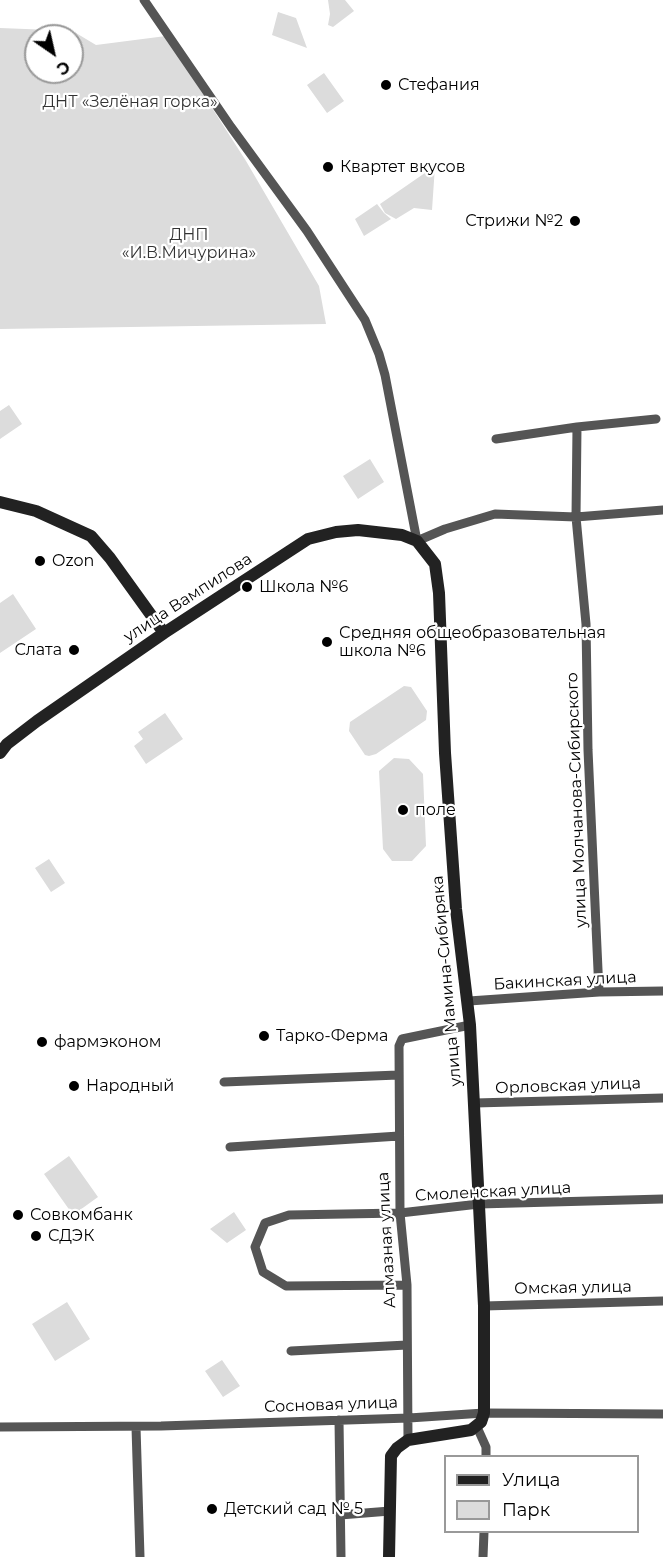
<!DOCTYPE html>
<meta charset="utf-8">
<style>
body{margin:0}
#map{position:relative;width:663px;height:1557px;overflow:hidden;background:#fff;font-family:Montserrat,sans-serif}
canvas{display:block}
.legend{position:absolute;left:444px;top:1455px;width:195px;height:78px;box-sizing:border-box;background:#fff;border:2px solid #999;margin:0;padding:8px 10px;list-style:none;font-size:18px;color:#000}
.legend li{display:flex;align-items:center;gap:12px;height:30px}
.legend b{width:30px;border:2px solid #999}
.north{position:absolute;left:24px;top:24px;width:60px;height:60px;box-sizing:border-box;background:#fff;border:2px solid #999;border-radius:50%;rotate:146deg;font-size:16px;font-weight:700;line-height:24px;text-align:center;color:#000}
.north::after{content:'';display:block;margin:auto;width:21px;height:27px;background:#000;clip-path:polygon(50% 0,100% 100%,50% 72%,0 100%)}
</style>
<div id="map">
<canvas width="663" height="1557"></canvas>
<ul class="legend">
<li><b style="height:8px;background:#222"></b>Улица</li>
<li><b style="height:16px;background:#dcdcdc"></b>Парк</li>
</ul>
<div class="north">С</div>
</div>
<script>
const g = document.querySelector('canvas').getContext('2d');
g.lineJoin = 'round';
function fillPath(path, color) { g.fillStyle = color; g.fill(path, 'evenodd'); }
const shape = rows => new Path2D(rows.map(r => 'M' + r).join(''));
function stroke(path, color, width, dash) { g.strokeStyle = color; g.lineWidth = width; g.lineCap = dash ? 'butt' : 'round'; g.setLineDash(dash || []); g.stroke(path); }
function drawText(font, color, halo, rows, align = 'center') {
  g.font = font + ' Montserrat,sans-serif'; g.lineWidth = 4.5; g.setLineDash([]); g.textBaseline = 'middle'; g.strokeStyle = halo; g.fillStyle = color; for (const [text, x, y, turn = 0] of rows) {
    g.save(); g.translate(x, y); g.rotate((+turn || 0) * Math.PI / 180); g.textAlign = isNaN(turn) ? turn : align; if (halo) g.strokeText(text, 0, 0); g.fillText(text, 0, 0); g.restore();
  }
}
fillPath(shape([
 [328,0,345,0,354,11,333,27,328,25,330,14],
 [278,12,296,18,307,48,272,35],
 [0,28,51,30,76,33,96,45,166,36,246,161,319,286,326,324,0,329],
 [36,36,72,36,72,72,36,72],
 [324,73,344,101,327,113,307,85],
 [435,166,432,210,414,208,396,219,385,213,380,204],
 [377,204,384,213,391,219,364,236,355,219],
 [9,405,22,424,0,439,0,411],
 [370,459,384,482,358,499,343,476],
 [13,594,36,629,0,653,0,603],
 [404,686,411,687,427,711,426,720,376,754,369,756,365,755,349,731,350,722],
 [165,713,183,739,146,764,134,746,143,739,138,732],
 [394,758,409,759,423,774,426,846,412,861,392,861,383,849,379,771],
 [49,859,65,883,51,892,35,868],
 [69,1156,98,1197,73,1215,44,1174],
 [234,1212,246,1230,227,1243,210,1229],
 [67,1302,90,1339,55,1361,32,1324],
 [222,1360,240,1386,223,1397,205,1371]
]), '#dcdcdc');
stroke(shape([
 [144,0,231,127,307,231,365,320,379,354,385,375,417,541,445,529,495,514,576,517,663,510],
 [577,427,576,517,586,624,588,750,599,992],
 [496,439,577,427,656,419],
 [469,1001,599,992,663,991],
 [224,1082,398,1075],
 [475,1103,663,1098],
 [230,1147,399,1136],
 [407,1285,286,1286,263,1272,255,1247,265,1223,289,1215,400,1213,479,1204,663,1199],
 [484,1306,663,1301],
 [291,1351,407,1345],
 [339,1420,341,1557],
 [0,1427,161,1426,409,1418,484,1413,663,1414],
 [136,1427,140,1557],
 [477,1427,486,1447,486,1456],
 [408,1440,407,1285,400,1213,399,1046,402,1039,470,1025],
 [340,1515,390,1511],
 [483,1557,484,1532]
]), '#555', 9);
stroke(shape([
 [0,502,36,511,91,536,110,558,164,633],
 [0,753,7,744,37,721,164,633,308,539,336,532,358,530,402,535,417,541,435,564,439,593,445,753,456,909,470,1025,484,1306,484,1413,481,1422,471,1430,408,1440,397,1448,391,1456,389,1557]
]), '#222', 12);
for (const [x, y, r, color] of [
 [386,85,6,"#000"],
 [328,167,6,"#000"],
 [575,221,6,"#000"],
 [40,561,6,"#000"],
 [247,587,6,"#000"],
 [327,642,6,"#000"],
 [74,650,6,"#000"],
 [403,810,6,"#000"],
 [264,1036,6,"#000"],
 [42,1042,6,"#000"],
 [74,1086,6,"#000"],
 [18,1215,6,"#000"],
 [36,1236,6,"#000"],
 [212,1509,6,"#000"]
]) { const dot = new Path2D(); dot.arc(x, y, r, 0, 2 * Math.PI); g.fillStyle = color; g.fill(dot); stroke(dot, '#fff', 2); }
drawText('16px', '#000', '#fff', [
 ["Стефания",398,85],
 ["Квартет вкусов",340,167],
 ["Стрижи №2",563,221,"right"],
 ["Ozon",52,561],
 ["Школа №6",259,587],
 ["Средняя общеобразовательная",339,633],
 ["школа №6",339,651],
 ["Слата",62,650,"right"],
 ["поле",415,810],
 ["Тарко-Ферма",276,1036],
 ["фармэконом",54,1042],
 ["Народный",86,1086],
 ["Совкомбанк",30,1215],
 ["СДЭК",48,1236],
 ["Детский сад № 5",224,1509]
], 'left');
drawText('16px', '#333', '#fff', [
 ["ДНТ «Зелёная горка»",130,102],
 ["ДНП",189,235],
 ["«И.В.Мичурина»",189,253]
]);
drawText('16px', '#000', '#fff', [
 ["улица Вампилова",188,598,-33],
 ["улица Молчанова-Сибирского",577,800,-92],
 ["улица Мамина-Сибиряка",447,981,-95],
 ["Бакинская улица",565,981,-3],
 ["Орловская улица",568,1086,-2],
 ["Смоленская улица",493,1192,-3],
 ["Алмазная улица",387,1240,-93],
 ["Омская улица",573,1288,-1],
 ["Сосновая улица",331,1405,-2]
]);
</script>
